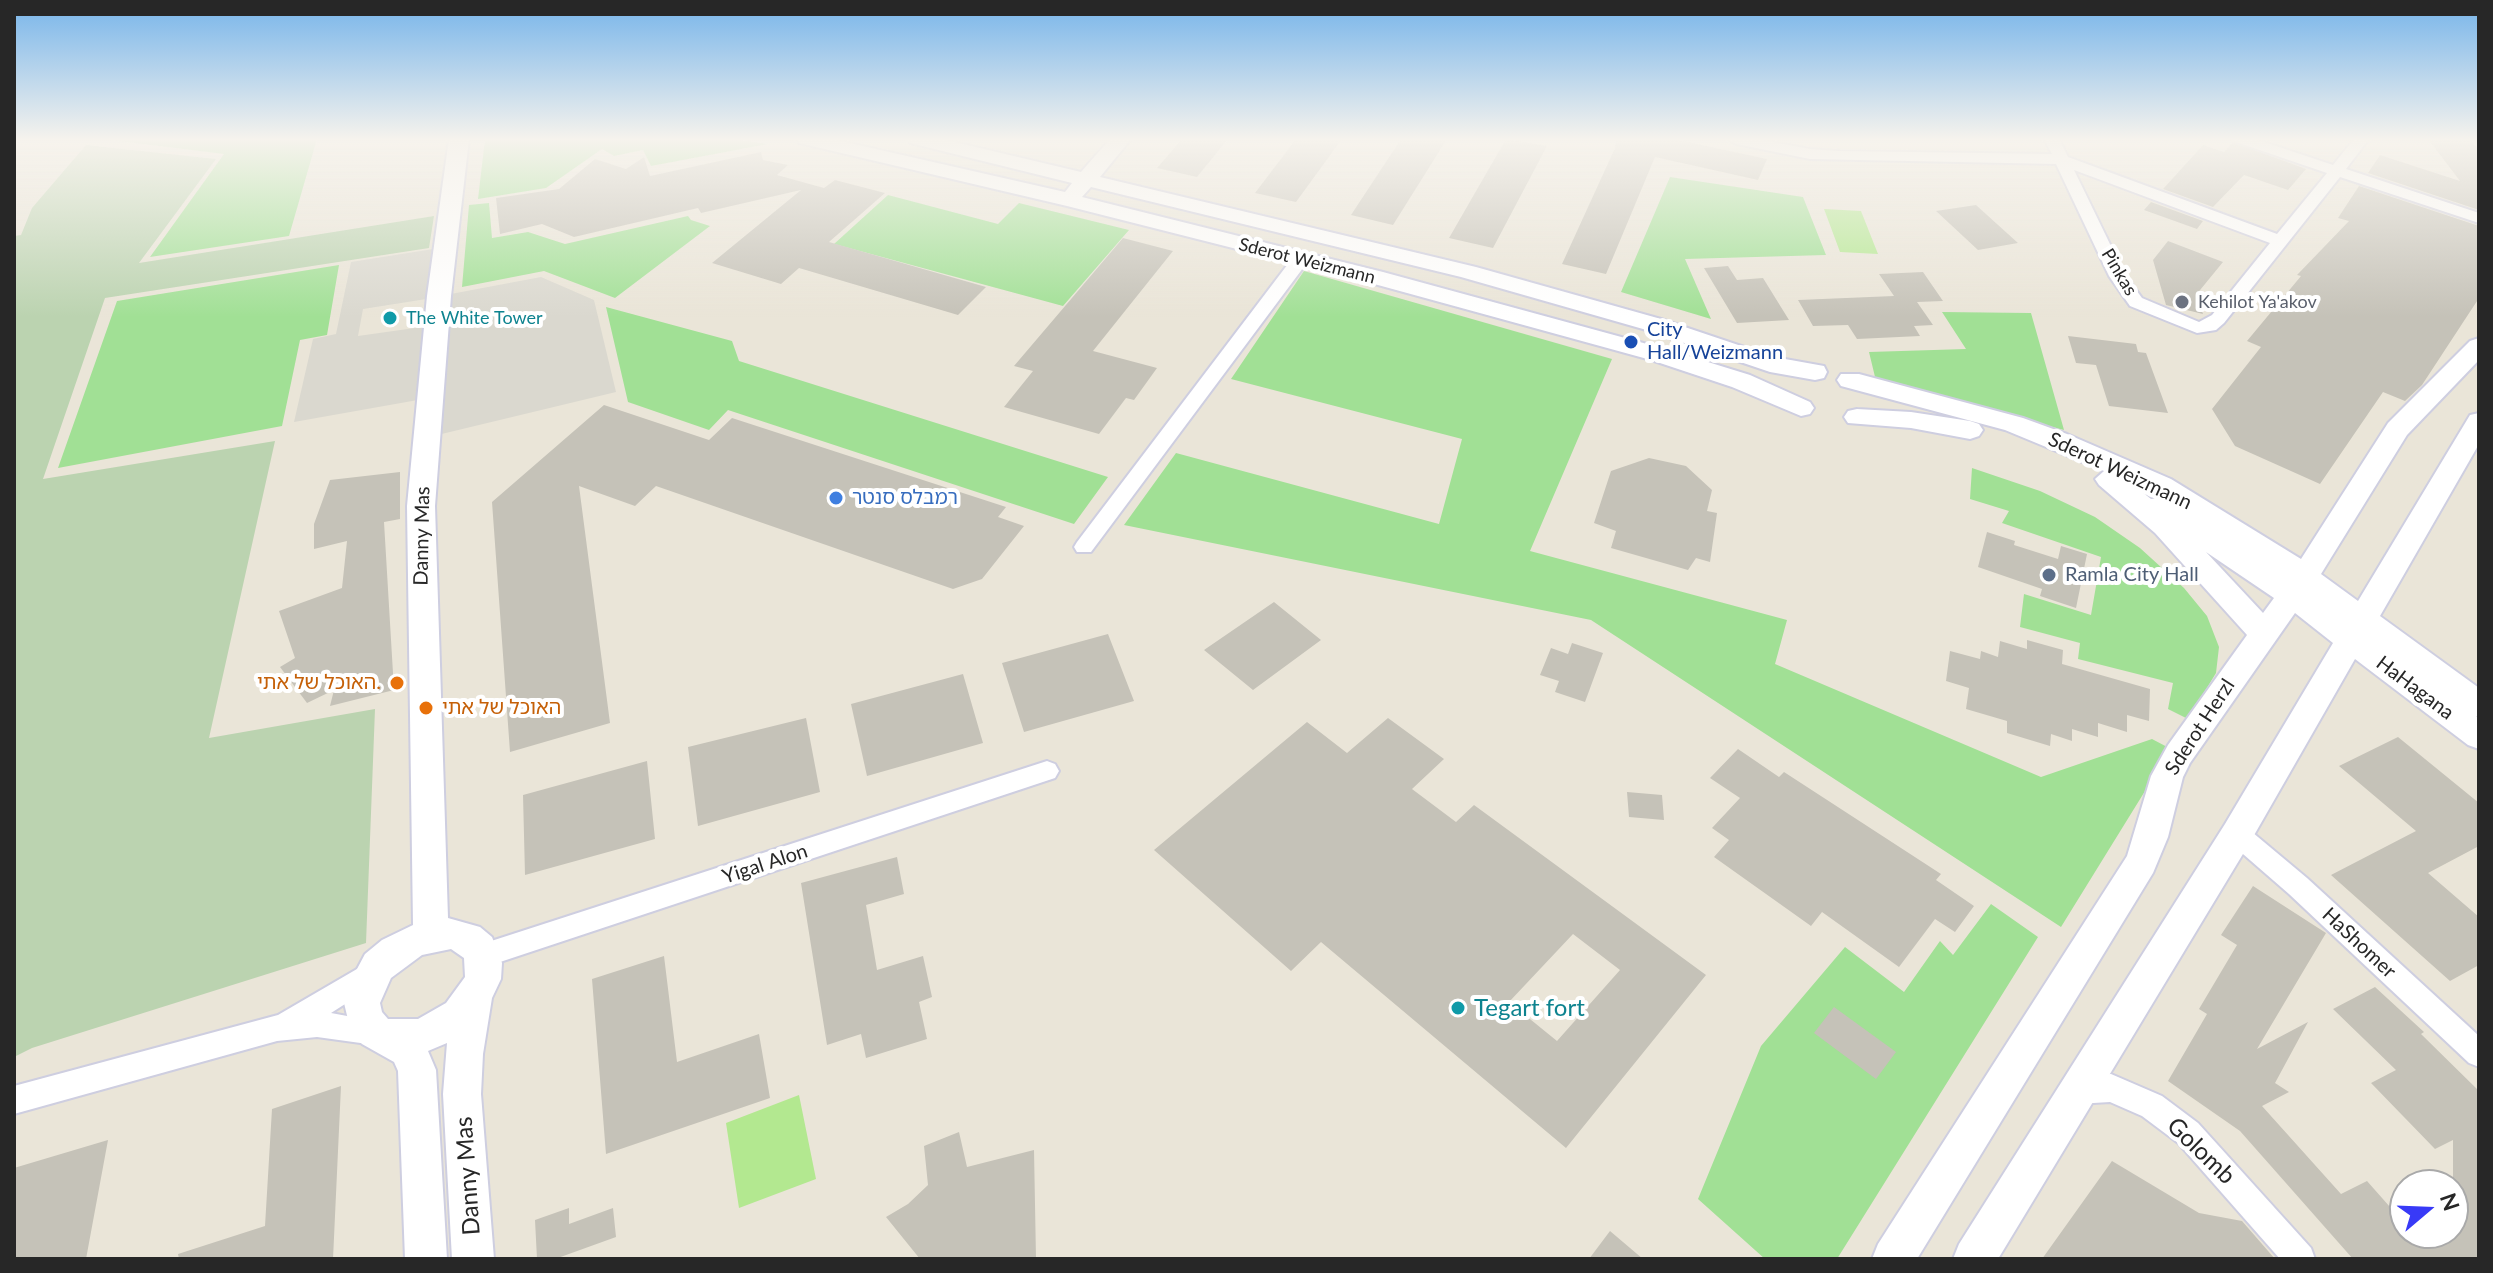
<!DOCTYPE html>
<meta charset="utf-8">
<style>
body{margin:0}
#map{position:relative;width:2493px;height:1273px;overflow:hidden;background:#eae5d8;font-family:Lato,sans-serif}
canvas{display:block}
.frame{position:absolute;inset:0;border:16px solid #272727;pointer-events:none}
.north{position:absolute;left:2389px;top:1169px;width:80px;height:80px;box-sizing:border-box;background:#fff;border:2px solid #a9a9a9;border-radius:50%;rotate:71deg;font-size:22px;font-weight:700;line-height:32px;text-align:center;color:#272727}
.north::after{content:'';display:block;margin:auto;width:28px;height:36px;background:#383af7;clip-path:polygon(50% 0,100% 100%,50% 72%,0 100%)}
</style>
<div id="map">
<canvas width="2493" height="1273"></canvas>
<div class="frame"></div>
<div class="north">N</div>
</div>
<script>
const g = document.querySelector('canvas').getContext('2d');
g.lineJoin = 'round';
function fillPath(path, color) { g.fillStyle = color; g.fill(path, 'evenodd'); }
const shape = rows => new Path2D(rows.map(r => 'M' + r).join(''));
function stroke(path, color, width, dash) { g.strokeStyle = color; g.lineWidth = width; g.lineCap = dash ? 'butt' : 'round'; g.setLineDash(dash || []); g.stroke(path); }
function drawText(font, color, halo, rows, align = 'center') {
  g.font = font + ' Lato,"Noto Sans Hebrew",sans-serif'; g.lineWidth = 8; g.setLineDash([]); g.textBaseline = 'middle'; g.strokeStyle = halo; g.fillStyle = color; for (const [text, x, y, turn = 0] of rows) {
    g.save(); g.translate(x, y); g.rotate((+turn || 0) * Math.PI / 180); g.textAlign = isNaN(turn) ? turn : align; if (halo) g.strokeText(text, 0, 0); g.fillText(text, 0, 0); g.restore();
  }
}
fillPath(shape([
 [102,139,317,139,289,236,150,257,224,154],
 [485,139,734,139,768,144,651,166,643,150,614,156,602,149,546,188,478,199],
 [1670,177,1803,197,1826,255,1685,259,1711,319,1621,292],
 [888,195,998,224,1019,203,1129,230,1063,306,834,244],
 [489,203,492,238,528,232,565,244,688,216,691,220,710,226,615,298,544,271,462,287,469,205],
 [339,265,327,335,300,340,282,426,58,468,117,301],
 [1304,271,1612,359,1530,551,1787,620,1775,664,2041,777,2152,739,2171,749,2061,927,1591,620,1124,525,1176,453,1439,524,1462,439,1231,379],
 [606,307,732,341,739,361,1108,477,1074,524,728,410,709,430,628,402],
 [1942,312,2031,313,2064,430,1876,381,1869,352,1966,349],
 [1972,468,2040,491,2095,517,2140,548,2184,588,2207,616,2219,647,2216,673,2188,719,2168,709,2173,683,2078,659,2080,643,2020,627,2024,594,2091,615,2101,557,2002,523,2009,511,1970,499],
 [1991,904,2038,937,1837,1259,1765,1259,1698,1199,1761,1046,1845,947,1904,992,1940,941,1953,955]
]), '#a1e095');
fillPath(shape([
 [86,145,216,159,139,263,434,216,429,248,105,298,43,479,275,441,209,738,375,709,366,943,32,1048,14,1057,14,236,21,235,32,208]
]), '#bbd3b0');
fillPath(shape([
 [1824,209,1861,211,1878,254,1840,252],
 [799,1095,816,1179,739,1208,726,1123]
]), '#b3e890');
fillPath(shape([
 [446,247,440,296,541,277,594,300,616,392,425,438,429,398,294,422,313,339,336,334,351,262],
 [439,297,436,325,358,336,363,309]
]), '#dad8cf');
fillPath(shape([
 [1182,139,1228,139,1197,177,1157,168],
 [1296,139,1342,139,1296,202,1255,193],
 [1401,139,1447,139,1393,225,1351,215],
 [1506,139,1547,146,1493,248,1449,238],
 [1616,139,1674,139,1767,159,1758,180,1655,157,1606,274,1562,264,1615,148],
 [2428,139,2470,139,2479,150,2479,210,2368,173,2380,155,2460,181],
 [2233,142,2306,169,2288,190,2244,175,2213,207,2163,189,2203,145,2224,152],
 [761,152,763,160,788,165,777,175,824,188,835,180,885,193,829,242,986,287,958,315,799,268,781,284,712,263,801,190,701,213,698,208,574,237,542,224,500,234,496,198,559,189,595,159,626,169,644,157,650,176],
 [2359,186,2479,226,2479,298,2422,385,2405,401,2383,392,2320,484,2235,446,2212,409,2261,347,2247,341,2301,276,2297,275,2349,221,2338,218],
 [2151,202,2203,221,2197,229,2144,210],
 [1976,205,2018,243,1978,250,1936,211],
 [1123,238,1173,251,1093,351,1157,368,1134,400,1126,398,1099,434,1004,407,1033,371,1014,366],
 [2168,241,2223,262,2196,295,2203,314,2166,305,2153,260],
 [1728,266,1737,280,1763,278,1789,320,1737,323,1704,268],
 [1923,272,1943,301,1917,302,1933,325,1914,326,1920,336,1857,339,1848,325,1813,326,1798,300,1894,296,1879,274],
 [2068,336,2136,344,2138,352,2146,353,2168,413,2109,406,2096,365,2076,363],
 [604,405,709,440,732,418,1006,507,998,517,1024,526,982,579,953,589,656,486,635,506,579,486,610,723,510,752,492,502],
 [1649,458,1686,466,1712,490,1707,511,1717,513,1710,562,1696,558,1688,570,1611,548,1616,531,1594,523,1611,471],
 [400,472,400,519,384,522,394,690,330,706,334,690,307,703,280,667,295,658,279,611,342,588,347,541,314,549,314,524,330,480],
 [1987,532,2015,541,2014,545,2058,559,2061,546,2087,554,2076,608,2040,596,2042,589,1978,567],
 [1274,602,1321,640,1253,690,1204,650],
 [1108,634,1134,701,1024,732,1002,663],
 [2027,640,2063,650,2062,664,2150,689,2149,721,2127,715,2127,732,2098,723,2098,737,2072,729,2072,741,2051,734,2050,746,2007,733,2007,721,1966,709,1969,688,1946,681,1950,651,1980,659,1981,651,1998,657,2000,641,2027,649],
 [1572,643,1603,653,1585,702,1555,692,1559,681,1540,675,1551,648,1568,654],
 [963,674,983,743,867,776,851,704],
 [806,718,820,792,698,826,688,747],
 [1388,718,1444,759,1412,789,1456,822,1474,805,1706,975,1566,1148,1321,942,1291,971,1154,850,1307,722,1347,753],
 [1573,934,1620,970,1557,1041,1509,1002],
 [2398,737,2479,803,2479,846,2428,873,2479,917,2479,965,2450,981,2331,875,2416,831,2339,766],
 [1738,749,1779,777,1784,772,1941,874,1936,880,1974,906,1955,932,1935,919,1899,967,1822,912,1811,926,1714,857,1729,840,1712,828,1740,798,1710,778],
 [647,761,655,839,525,875,523,795],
 [1627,792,1662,795,1664,820,1629,817],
 [897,857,904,894,866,905,877,970,923,956,932,997,919,1002,927,1039,866,1058,861,1034,827,1045,801,883],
 [2253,886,2326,933,2257,1049,2308,1022,2275,1083,2289,1092,2262,1106,2341,1194,2367,1181,2405,1224,2405,1233,2453,1233,2453,1140,2435,1149,2371,1083,2396,1070,2333,1009,2375,987,2424,1032,2421,1034,2479,1091,2479,1259,2353,1259,2240,1131,2168,1081,2207,1014,2199,1009,2237,945,2221,935],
 [664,956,677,1062,759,1034,770,1098,606,1154,592,979],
 [1834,1007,1896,1052,1876,1079,1814,1033],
 [341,1086,333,1259,179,1259,178,1254,265,1226,272,1109],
 [959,1132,967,1167,1034,1150,1036,1259,920,1259,886,1217,908,1204,928,1185,924,1146],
 [108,1140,86,1259,14,1259,14,1168],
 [2112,1161,2199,1213,2242,1221,2275,1259,2042,1259],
 [569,1208,569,1224,613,1208,616,1237,555,1259,537,1259,535,1220],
 [1610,1231,1643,1259,1589,1259]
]), '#c5c2b8');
const street = shape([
 [1728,139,1757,139,1810,149,1839,151,2052,154,2044,139,2059,139,2068,157,2277,234,2327,173,2236,142,2234,139,2255,139,2333,165,2354,139,2369,139,2346,169,2479,213,2479,223,2340,177,2224,323,2216,330,2197,333,2130,306,2109,276,2056,164,1810,159,1736,144,1728,139],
 [2074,170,2270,243,2212,315,2199,322,2142,298,2125,275,2074,170],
 [1300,255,1306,256,1308,260,1306,264,1091,552,1077,552,1074,547,1077,542,1294,256,1300,255],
 [1047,761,1055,764,1059,771,1055,778,482,968,473,964,469,956,473,948,482,944,1047,761],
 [2237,824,2246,827,2307,878,2479,1036,2479,1067,2469,1063,2289,894,2228,841,2225,834,2228,827,2237,824],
 [369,962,378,965,382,974,378,983,331,1013,385,1023,389,1032,385,1041,375,1045,317,1037,277,1041,14,1114,14,1086,278,1015,369,962],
 [2111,1074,2162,1096,2198,1123,2311,1248,2315,1259,2280,1259,2178,1143,2142,1116,2110,1102,2077,1104,2067,1100,2063,1090,2067,1080,2077,1076,2111,1074]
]);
const secondary = shape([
 [449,139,469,139,451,296,435,506,448,918,480,927,492,937,502,963,501,979,492,998,483,1054,481,1094,494,1259,452,1259,443,1094,447,1043,428,1051,436,1070,447,1259,405,1259,398,1071,394,1062,362,1044,351,1032,344,1003,349,984,365,954,382,940,413,925,407,506,427,296,449,139],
 [451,949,464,958,465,977,446,1003,418,1019,388,1019,382,1012,380,1003,391,978,422,955,451,949],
 [796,139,832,139,1065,192,1072,183,910,143,907,139,942,139,1081,172,1110,139,1131,139,1100,177,1476,267,1661,319,1774,357,1824,366,1827,372,1824,378,1815,380,1770,372,1643,329,1461,277,1091,187,1082,197,1383,272,1669,350,1750,375,1810,402,1814,408,1810,414,1801,416,1732,387,1651,360,1367,282,1067,206,799,143,796,139],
 [2479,338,2479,360,2407,435,2321,574,2358,601,2470,415,2479,413,2479,444,2380,616,2479,688,2479,717,2476,716,2479,719,2479,749,2468,745,2355,659,2249,844,1998,1259,1953,1259,1959,1244,2225,824,2333,643,2295,613,2190,763,2183,777,2168,837,2153,873,1917,1259,1872,1259,1878,1244,2127,856,2151,776,2168,745,2247,635,2155,533,2099,485,2095,479,2104,471,2005,430,1841,386,1837,380,1841,374,1859,374,2023,418,2067,434,2171,479,2301,559,2388,423,2470,341,2479,338],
 [2132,484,2151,493,2160,498,2151,499,2132,484],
 [2206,552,2274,598,2263,613,2206,552],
 [1857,409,1911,412,1970,421,1979,424,1983,430,1979,436,1970,439,1911,428,1848,423,1844,417,1848,411,1857,409]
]);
stroke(street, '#cecee0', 4);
stroke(secondary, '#cecee0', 4);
fillPath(street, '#fff');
fillPath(secondary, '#fff');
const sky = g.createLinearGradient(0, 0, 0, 317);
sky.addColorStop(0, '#76b4ea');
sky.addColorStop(0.44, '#f6f3ed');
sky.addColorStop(1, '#f6f3ed00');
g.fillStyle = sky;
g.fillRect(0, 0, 2493, 317);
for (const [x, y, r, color] of [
 [2182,302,8,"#6b7280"],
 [390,318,8,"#0f9aa8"],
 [1631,342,8,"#1a4fb4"],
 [836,498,8,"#3f7fe0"],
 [2049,575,8,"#5c6f8a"],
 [397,683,8,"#e8710a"],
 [426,708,8,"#e8710a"],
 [1458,1008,8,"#0f9aa8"]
]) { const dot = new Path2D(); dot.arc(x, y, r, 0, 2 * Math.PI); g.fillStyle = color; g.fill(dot); stroke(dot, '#fff', 3); }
drawText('18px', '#272727', '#fff', [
 ["Sderot Weizmann",1307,261,14],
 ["Pinkas",2119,272,59]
]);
drawText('18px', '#5b616d', '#fff', [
 ["Kehilot Ya'akov",2198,302]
], 'left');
drawText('18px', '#0d838f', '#fff', [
 ["The White Tower",406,318]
], 'left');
drawText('20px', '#164399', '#fff', [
 ["City",1647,330],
 ["Hall/Weizmann",1647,353]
], 'left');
drawText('20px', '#272727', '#fff', [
 ["Sderot Weizmann",2120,471,25],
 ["Danny Mas",422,536,-89],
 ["HaHagana",2415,688,37],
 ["Sderot Herzl",2200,727,-57],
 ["Yigal Alon",765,864,-18],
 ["HaShomer",2359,943,43]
]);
drawText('20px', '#366cbe', '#fff', [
 ["רמבלס סנטר",852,498]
], 'left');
drawText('20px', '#4e5e75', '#fff', [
 ["Ramla City Hall",2065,575]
], 'left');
drawText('20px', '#c56008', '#fff', [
 ["האוכל של אתי.",381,683],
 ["האוכל של אתי",442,708,"left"]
], 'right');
drawText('24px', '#0d838f', '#fff', [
 ["Tegart fort",1474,1008]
], 'left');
drawText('24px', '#272727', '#fff', [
 ["Golomb",2201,1151,44],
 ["Danny Mas",468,1176,-94]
]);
</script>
